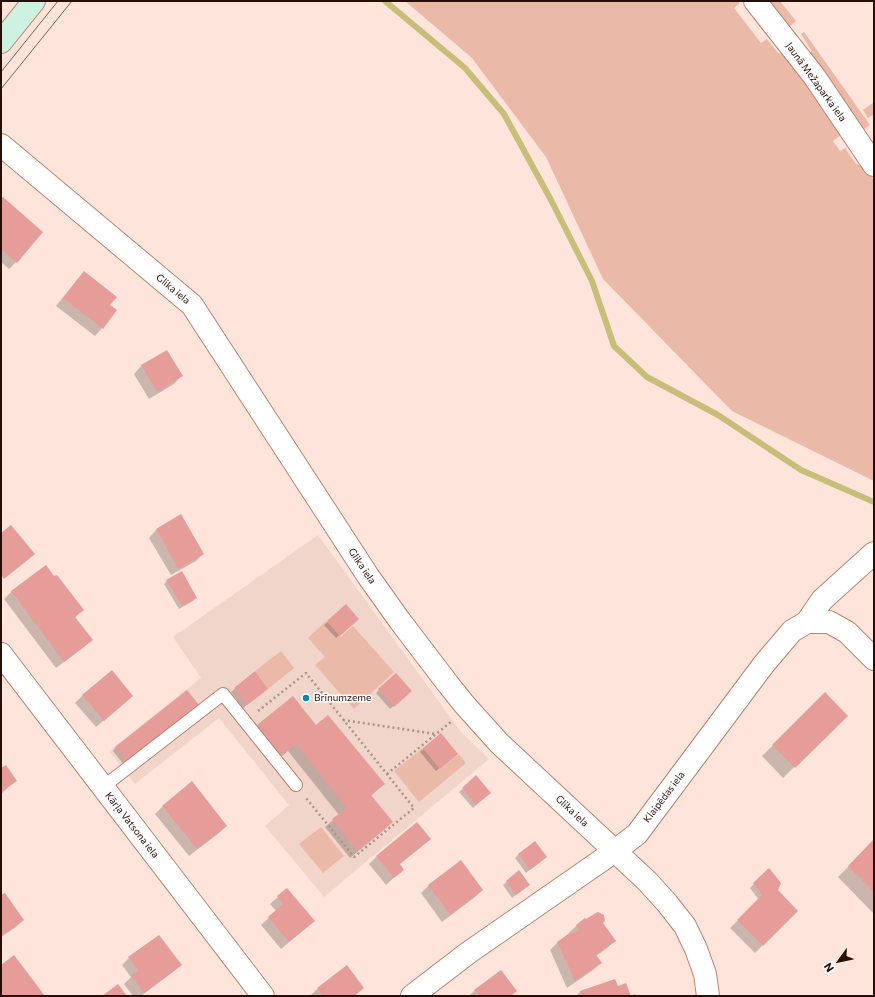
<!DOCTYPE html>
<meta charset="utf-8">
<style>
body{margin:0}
#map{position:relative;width:875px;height:997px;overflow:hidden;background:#fee4da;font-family:Commissioner,sans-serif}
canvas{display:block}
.frame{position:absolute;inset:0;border:2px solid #250f07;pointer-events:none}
.north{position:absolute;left:819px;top:941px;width:40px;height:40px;-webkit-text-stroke:3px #fff;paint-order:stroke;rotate:237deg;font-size:11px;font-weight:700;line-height:16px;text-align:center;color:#250f07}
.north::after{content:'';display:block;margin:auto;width:14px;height:18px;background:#250f07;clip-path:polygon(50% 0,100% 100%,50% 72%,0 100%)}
</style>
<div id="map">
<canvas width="875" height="997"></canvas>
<div class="frame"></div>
<div class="north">N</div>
</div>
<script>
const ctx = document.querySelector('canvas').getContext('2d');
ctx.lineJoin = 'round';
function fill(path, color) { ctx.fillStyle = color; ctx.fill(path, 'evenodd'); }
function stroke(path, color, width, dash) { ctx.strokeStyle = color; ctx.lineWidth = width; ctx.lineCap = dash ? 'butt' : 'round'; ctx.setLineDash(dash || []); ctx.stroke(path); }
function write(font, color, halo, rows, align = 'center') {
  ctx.font = font + ' Commissioner,sans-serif'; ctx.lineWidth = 3; ctx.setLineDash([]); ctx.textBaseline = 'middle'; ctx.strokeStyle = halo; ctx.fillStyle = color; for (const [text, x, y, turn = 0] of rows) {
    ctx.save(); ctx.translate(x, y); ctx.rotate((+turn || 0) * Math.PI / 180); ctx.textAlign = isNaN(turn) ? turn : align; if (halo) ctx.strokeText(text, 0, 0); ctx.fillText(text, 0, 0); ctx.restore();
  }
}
const built = new Path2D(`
 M318 535 461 732 489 759 324 897 265 826 289 805 219 718 135 784 109 751 201 678 173 637Z`);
const green = new Path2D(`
 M405 1H738L740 3 734 8 761 43 767 39 778 53 787 55 842 134 833 141 840 151 845 148 856 164 865 167 874 180V481L732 411 603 279 546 157 472 58Z
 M767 1H780L796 21 788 28Z
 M804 32 846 91 870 125 861 131 811 60V50L801 34Z
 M874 102V114L868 118 863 110Z
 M326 621 341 637 353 626 394 672 354 709 315 665 325 657 308 638Z
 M281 651 294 668 268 689 255 671Z
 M423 748 440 769 459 754 466 763 419 802 394 771Z
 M321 827 344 856 323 873 299 844Z`);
const shadow = new Path2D(`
 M1 200 16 262 9 269 1 262Z
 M84 273 109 305 116 311 102 328 95 336 56 306 77 280Z
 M166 351 181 376 174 384 149 399 134 374 141 366Z
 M181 516 203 554 196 561 171 575 149 538 156 530Z
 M45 566 82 610 75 618 91 640 84 647 56 668 4 599 11 592Z
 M167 581 196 597 193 601 179 609 164 584Z
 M346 606 357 619 336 638 324 625Z
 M255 673 264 692 243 708 231 692Z
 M379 690 407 694 390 709 376 693Z
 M825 694 846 716 783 778 762 756Z
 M83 695 132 696 96 727 75 703Z
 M293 698 315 726 383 784 371 796 392 822 385 829 350 858 325 827 339 815 288 751 274 762 250 733 257 726Z
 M195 710 124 765 113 751 116 747Z
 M441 734 454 757 436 771 420 752Z
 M1 769 15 781 1 794Z
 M476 777 486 796 473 808 459 792Z
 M163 806 226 826 219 833 189 856 155 814Z
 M417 824 399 864 403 869 386 885 369 864 376 857Z
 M874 841V914L838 877Z
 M519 854 546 857 526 873 515 858Z
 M461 862 482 890 475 897 442 922 421 893 428 886Z
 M768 869 776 890 797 911 755 953 730 928 759 900 750 888Z
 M519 872 525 888 512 898 503 885Z
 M287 889 306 928 281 949 261 925 276 911 270 904Z
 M1 897 23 920 16 927 1 937Z
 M602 923 614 941 607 948 596 956 600 963 593 970 567 988 550 950 557 943 570 934 569 933 577 925Z
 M129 958 181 965 173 972 141 996H133L124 984 131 977 122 965Z
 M347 967 363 988 355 996H310L317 989Z
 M614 980 617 987 630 996H576L580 992Z
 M475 990 511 996H469Z`);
const stream = new Path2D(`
 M385 1 465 68 504 114 551 200 592 281 614 346 647 377 718 415 801 470 874 502`);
const building = new Path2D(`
 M3 197 43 232 17 263 1 249V199Z
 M84 271 117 297 110 305 117 310 103 329 63 298Z
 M167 350 183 376 157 392 141 365Z
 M181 514 204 554 178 569 156 529Z
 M11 525 35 554 4 579 1 575V533Z
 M46 565 54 576 57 575 84 610 75 617 93 640 64 662 11 591Z
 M182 571 197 598 182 606 166 580Z
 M346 604 359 619 340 636 327 621Z
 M112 670 133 696 104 721 82 695Z
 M255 671 268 689 247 705 234 688Z
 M396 673 412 691 394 707 378 689Z
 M187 690 200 706 128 763 115 747Z
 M825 692 848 716 795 768 772 745Z
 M293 696 316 725 328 715 385 784 371 795 393 822 357 851 332 819 347 808 296 744 281 756 257 725Z
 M441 733 458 754 440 769 423 748Z
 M6 765 17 781 1 792V768Z
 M476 775 491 793 476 805 462 788Z
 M192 781 227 826 197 849 162 806Z
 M417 822 431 839 400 864 404 870 394 878 376 856Z
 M874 839V892L848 866Z
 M535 841 547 857 530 870 518 854Z
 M461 860 483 890 450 915 428 885Z
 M769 868 781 883 778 890 798 911 763 946 737 920 762 895 753 883Z
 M519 870 530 885 516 895 506 881Z
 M287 888 315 921 289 942 268 917 283 904 277 896Z
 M5 893 24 920 1 936V895Z
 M598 912 604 915 605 921 603 923 616 941 596 955 602 963 575 981 557 942 571 932 573 934 579 930 576 925 585 918 586 919 596 913Z
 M159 935 182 965 144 993 131 976 138 970 128 957Z
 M14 955 45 996H1V965Z
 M347 965 364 988 354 996H323L317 988Z
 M501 970 517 991 511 996H479L474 990Z
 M615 979 618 986 626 983 631 996 635 994 636 996H581L580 991Z
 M118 984 127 996H102Z`);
const path = new Path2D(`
 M258 711 306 673 414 808 354 857 306 798
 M343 720 436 734
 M387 774 452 721`);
const lane = new Path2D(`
 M103 787 223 694 296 785`);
const street = new Path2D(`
 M755 1 814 76 874 165
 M1 145 192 305 368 576 400 621 448 684 464 704 499 743 647 881 667 903 685 926 696 949 705 974 708 996
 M807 622H829L847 632 874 659
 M1 654 263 996
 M412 996 468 953 615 851 637 834 764 664 792 631 807 622 822 600 874 553`);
const secondary = new Path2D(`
 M1 42 34 1`);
const tram = new Path2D(`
 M1 72 58 1
 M1 89 72 1`);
const markers = [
 [306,698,4,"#018baa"]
];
const streetNames = [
 ["Jaunā Mežaparka iela",816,82,54],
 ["Glika iela",173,289,40],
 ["Glika iela",362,566,56],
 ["Klaipēdas iela",664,797,-53],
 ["Glika iela",572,811,43],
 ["Kārļa Vatsona iela",132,825,52]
];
const poiNames = [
 ["Brīnumzeme",314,698]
];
fill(built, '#f2d5ca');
fill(green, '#eab9a7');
fill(shadow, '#0003');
stroke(stream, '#c8be7a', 6);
fill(building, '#e69d9a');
stroke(lane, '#be836d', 14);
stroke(street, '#be836d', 24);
stroke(secondary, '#be836d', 24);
stroke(path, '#ab938a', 2.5, [2, 3]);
stroke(lane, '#fff', 12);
stroke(street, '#fff', 22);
stroke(secondary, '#cdf2e2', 22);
stroke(tram, '#7b635a', 1);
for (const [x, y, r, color] of markers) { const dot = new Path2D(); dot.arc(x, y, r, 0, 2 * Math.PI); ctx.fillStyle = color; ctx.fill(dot); stroke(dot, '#fff', 1.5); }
write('10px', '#250f07', '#fff', streetNames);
write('10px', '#250f07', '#fff', poiNames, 'left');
</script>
